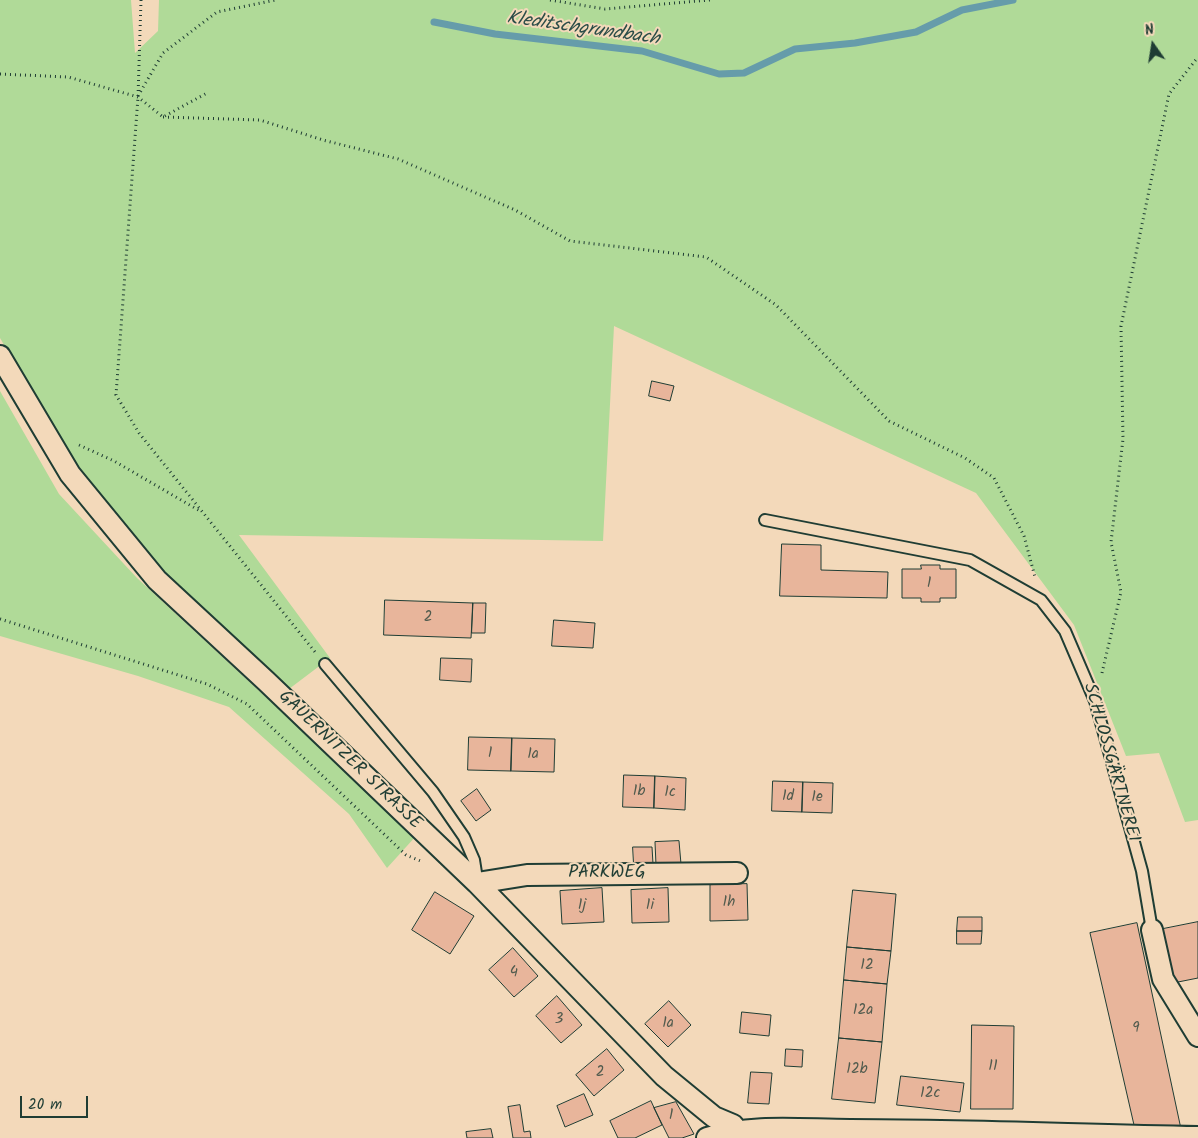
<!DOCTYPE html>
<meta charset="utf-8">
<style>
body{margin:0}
#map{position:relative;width:1198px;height:1138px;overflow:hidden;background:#f3d9ba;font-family:Kalam,sans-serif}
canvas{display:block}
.north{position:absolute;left:1128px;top:20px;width:50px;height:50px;-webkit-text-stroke:4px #f3d9ba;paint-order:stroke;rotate:347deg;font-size:14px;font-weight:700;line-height:20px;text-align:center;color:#1f3d34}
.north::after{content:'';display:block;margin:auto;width:18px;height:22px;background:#1f3d34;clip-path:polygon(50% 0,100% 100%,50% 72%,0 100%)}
.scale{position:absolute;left:20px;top:1096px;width:68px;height:22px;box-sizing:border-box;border:2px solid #1f3d34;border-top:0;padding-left:6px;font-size:15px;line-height:18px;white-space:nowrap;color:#1f3d34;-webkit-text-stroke:4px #f3d9ba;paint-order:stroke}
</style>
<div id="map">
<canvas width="1198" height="1138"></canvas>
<div class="north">N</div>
<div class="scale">20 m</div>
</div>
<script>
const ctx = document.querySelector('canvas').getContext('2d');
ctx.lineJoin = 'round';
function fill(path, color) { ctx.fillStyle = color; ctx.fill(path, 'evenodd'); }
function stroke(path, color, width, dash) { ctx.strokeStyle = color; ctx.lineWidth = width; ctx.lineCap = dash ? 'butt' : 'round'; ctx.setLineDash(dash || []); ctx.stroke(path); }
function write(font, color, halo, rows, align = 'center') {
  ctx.font = font + ' Kalam,sans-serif'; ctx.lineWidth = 4; ctx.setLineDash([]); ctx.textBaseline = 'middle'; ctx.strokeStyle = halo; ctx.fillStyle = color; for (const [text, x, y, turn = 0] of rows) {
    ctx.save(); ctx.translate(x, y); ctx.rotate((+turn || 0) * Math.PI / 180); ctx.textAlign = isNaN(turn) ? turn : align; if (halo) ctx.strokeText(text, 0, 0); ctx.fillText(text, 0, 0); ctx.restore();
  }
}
const green = new Path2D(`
 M0 0H131L135 53 158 31 159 0H1198V820L1185 822 1159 753 1126 756 1074 625 976 493 614 326 603 541 239 535 330 658 289 689 161 568 71 460 0 338Z
 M0 391 59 494 137 578 416 836 387 868 349 814 229 707 138 676 0 636Z`);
const stream = new Path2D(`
 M434 22 495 34 642 51 719 74 744 73 795 49 855 43 916 32 962 10 1013 0`);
const building = new Path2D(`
 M652 381 674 386 670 401 649 396Z
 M782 544 821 545V570L888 572 887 598 780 596Z
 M921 565H940V569H956V598H940V602H921V598H902V569H921Z
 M385 600 473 603 471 638 384 635Z
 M473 603H486L485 633H472Z
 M554 620 595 623 593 648 552 646Z
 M441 658 472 659 471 682 440 680Z
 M469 737 512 738 511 771 468 770Z
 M512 738 555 739 554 772 511 771Z
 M624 775 655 776 654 808 623 807Z
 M655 776 686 778 685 810 654 808Z
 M773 781 803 782 802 812 772 811Z
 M803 782 833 783 832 813 802 812Z
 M477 789 491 810 476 821 461 801Z
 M679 841 681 864 656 865 655 842Z
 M633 847H652L653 864 634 865Z
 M747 884 748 920 710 921V885Z
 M602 888 604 922 562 924 560 891Z
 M668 888 669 922 632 923 631 890Z
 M853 890 896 894 891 951 847 947Z
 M435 892 474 916 450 954 412 930Z
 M958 917H982V931H957Z
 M1198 922V978L1173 983 1163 929Z
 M1137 923 1181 1129 1134 1125 1090 933Z
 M957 931H982L981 944H957Z
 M847 947 891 951 887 984 844 980Z
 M513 948 538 976 514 997 489 970Z
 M844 980 887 984 882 1042 839 1038Z
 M557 996 582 1025 561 1043 536 1016Z
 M669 1001 691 1025 668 1047 645 1024Z
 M742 1012 771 1015 769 1036 740 1033Z
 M972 1025 1014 1026 1013 1109H971Z
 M839 1038 882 1042 875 1103 832 1099Z
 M607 1049 624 1070 594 1096 576 1075Z
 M786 1049 803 1050 802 1067 785 1066Z
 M751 1072 772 1073 769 1104 748 1103Z
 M901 1076 964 1083 960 1112 897 1105Z
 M584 1094 593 1115 565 1127 557 1106Z
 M651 1101 662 1125 635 1138H618L610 1121Z
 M676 1102 694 1134 682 1138H669L654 1108Z
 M520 1105 524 1132 530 1131 531 1138H513L508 1107Z
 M491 1129 493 1138H467L466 1132Z`);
const path = new Path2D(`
 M141 0 138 97 116 395 139 433 315 652
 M550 0 605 9 710 0
 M0 74 68 77 138 97 163 117 207 93
 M138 96 163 53 217 12 276 0
 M163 117 260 120 323 140 398 159 515 210 570 241 706 257 776 305 889 421 965 458 994 478 1024 536 1035 577
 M79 445 114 461 200 511
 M0 619 207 684 247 704 406 855 423 862
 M1102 673 1121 592 1111 542 1123 439 1121 326 1169 94 1198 57`);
const lane = new Path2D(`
 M765 520 970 560 1041 600 1065 631 1095 701 1142 871 1152 930
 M325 664 433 792 464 837 474 860 477 879`);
const street = new Path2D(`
 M0 356 70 474 157 580 266 681 477 883 664 1076 714 1117 733 1125 737 1131
 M477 883 527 875 737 873
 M1152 930 1163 979 1198 1036
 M707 1138C752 1124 803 1130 850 1130 966 1130 1082 1135 1198 1137`);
const numberNames = [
 ["1",929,584],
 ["2",428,618],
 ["1",490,754],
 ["1a",533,755],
 ["1b",639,792],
 ["1c",670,793],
 ["1d",788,797],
 ["1e",817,798],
 ["1h",729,903],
 ["1j",582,906],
 ["1i",650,906],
 ["12",867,966],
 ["4",514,973],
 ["12a",863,1011],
 ["3",559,1020],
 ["1a",668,1024],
 ["9",1136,1029],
 ["11",993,1067],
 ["12b",857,1070],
 ["2",600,1073],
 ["12c",930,1094],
 ["1",671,1116]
];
const streetNames = [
 ["GAUERNITZER STRASSE",349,761,44],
 ["SCHLOSSGÄRTNEREI",1110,763,74],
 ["PARKWEG",607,874]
];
const waterNames = [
 ["Kleditschgrundbach",583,30,8]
];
fill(green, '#b0da98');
stroke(stream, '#669caa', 7);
fill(building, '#e8b59b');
stroke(building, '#1f3d34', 1);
stroke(lane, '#1f3d34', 14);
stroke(street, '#1f3d34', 24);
stroke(path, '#1f3d34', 3, [1, 4]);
stroke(lane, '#f3d9ba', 10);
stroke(street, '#f3d9ba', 20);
write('15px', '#515b4e', null, numberNames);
write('18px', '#1f3d34', '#f3d9ba', streetNames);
write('italic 19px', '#2b4d48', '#f3d9ba', waterNames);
</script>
